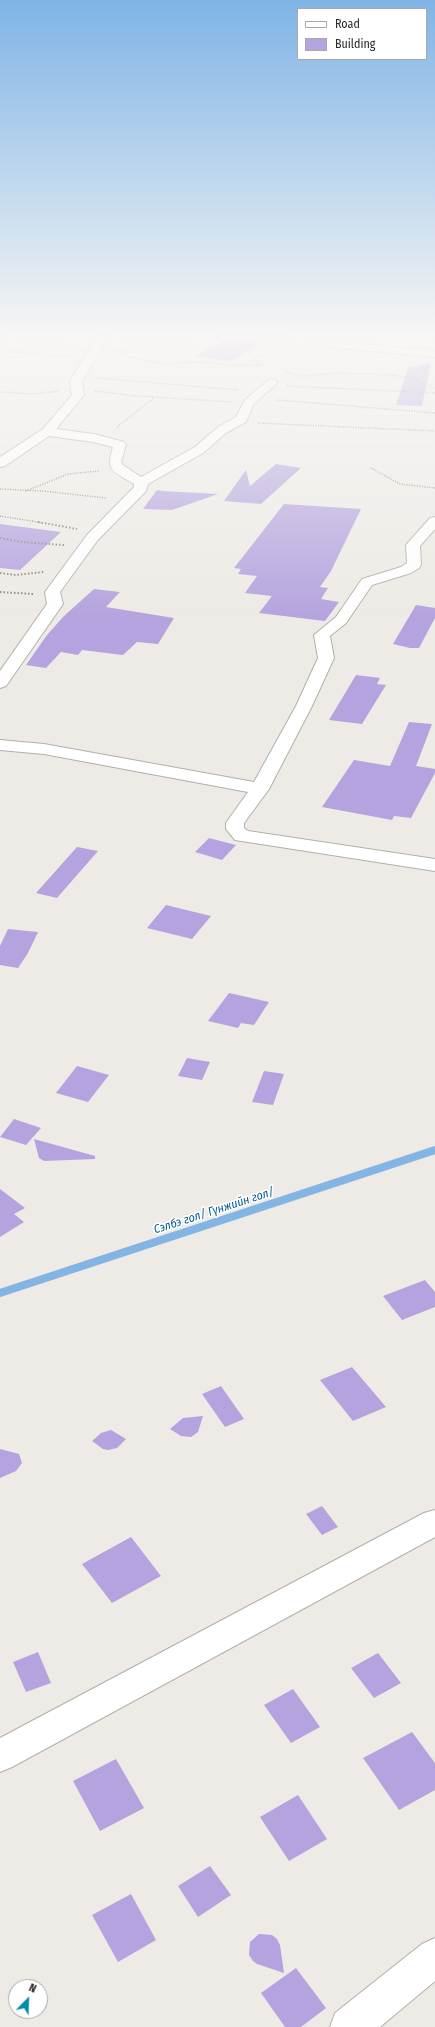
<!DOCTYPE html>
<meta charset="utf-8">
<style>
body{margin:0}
#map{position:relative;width:435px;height:2027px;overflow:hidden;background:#eeebe6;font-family:"Fira Sans Condensed",sans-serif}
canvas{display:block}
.legend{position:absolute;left:297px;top:8px;width:130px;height:52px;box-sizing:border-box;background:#fff;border:1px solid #aaa9a9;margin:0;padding:5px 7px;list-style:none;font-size:12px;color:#2b2928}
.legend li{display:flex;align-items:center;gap:8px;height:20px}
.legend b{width:20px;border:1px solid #aaa9a9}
.north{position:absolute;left:8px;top:1979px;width:40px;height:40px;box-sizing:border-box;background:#fff;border:1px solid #aaa9a9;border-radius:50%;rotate:23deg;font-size:11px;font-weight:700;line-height:16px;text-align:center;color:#2b2928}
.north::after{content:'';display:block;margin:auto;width:14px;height:18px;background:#028baa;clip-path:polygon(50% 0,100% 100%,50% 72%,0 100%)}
</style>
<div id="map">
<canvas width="435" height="2027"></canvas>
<ul class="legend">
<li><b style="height:5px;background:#fff"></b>Road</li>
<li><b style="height:11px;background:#b4a3de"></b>Building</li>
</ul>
<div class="north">N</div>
</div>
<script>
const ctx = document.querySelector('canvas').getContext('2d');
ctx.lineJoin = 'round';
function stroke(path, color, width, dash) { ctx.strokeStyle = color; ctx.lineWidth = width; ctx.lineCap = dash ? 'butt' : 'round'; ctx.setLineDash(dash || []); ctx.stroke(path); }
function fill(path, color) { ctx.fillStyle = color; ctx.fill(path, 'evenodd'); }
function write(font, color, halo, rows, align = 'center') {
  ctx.font = font + ' "Fira Sans Condensed",sans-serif'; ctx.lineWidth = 3; ctx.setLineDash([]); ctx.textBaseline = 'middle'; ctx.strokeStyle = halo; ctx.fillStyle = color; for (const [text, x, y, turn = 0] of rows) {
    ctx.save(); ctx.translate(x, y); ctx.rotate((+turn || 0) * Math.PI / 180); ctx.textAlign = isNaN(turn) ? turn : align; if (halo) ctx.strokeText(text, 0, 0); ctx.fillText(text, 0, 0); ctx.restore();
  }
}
const stream = new Path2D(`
 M0 1293 435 1150`);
const building = new Path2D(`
 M226 339 261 342 231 361 195 356Z
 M431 362 422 406 396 405 409 366 416 367Z
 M276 464 301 468 261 504 224 501 246 470 250 486Z
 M157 490 163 491 218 494 172 510 143 509Z
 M284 504 361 509 331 571 320 587 328 588 321 599 339 602 325 621 259 613 272 596 245 593 257 576 238 574 241 569 234 568Z
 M0 524 61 532 20 570 0 568Z
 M94 589 120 592 106 607 174 618 158 644 137 642 123 655 82 650 78 655 61 652 46 668 26 665 47 635 64 616Z
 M416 605 435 608V618L419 648H410L393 644Z
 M356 675 380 678 377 684 386 685 362 724 329 720Z
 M409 722 432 724 416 766 435 769V773L411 818 394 816 392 820 322 807 354 760 390 766Z
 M209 838 236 845 222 860 195 852Z
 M77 847 98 851 57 898 36 893Z
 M166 905 182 909 211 916 192 939 147 928Z
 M8 929 38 932 28 953 18 968 0 965V946Z
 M229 993 269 1002 254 1025 241 1023 238 1028 208 1021Z
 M187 1058 210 1062 202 1080 178 1076Z
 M77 1066 109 1075 88 1102 56 1093Z
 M264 1071 284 1074 273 1105 252 1102Z
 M14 1119 41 1128 26 1145 0 1137Z
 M34 1139 95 1156V1159L44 1161 39 1158Z
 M0 1189 25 1208 14 1214 24 1222 0 1237Z
 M425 1280 435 1292V1307L402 1320 383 1296Z
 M352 1367 386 1407 353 1421 320 1380Z
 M221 1386 244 1419 225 1427 202 1394Z
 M203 1416 198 1432 191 1437 181 1436 170 1429 183 1418Z
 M111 1430 126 1439 117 1448 108 1450 103 1449 92 1441 101 1433Z
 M0 1449 19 1454 22 1463 16 1471 0 1478Z
 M322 1506 338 1527 322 1535 306 1514Z
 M131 1537 161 1576 112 1603 82 1564Z
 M38 1652 51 1683 26 1692 13 1662Z
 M378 1653 401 1683 374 1698 351 1668Z
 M293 1689 320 1727 291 1743 264 1705Z
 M412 1732 435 1763V1790L399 1810 363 1758Z
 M116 1759 144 1808 100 1831 73 1781Z
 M298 1795 327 1839 289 1861 260 1817Z
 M210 1866 231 1895 198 1917 178 1886Z
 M131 1894 156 1940 118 1962 92 1915Z
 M259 1934 272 1935 277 1939 280 1945 284 1973 257 1964 253 1961 249 1955 250 1942Z
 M296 1968 326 2008 301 2027H285L261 1993Z`);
const pathFar1 = new Path2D(`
 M181 334 173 341 200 347H214
 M120 336 142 339H174
 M19 340 77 346
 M114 349 134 358 165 364 199 362 229 365H261
 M8 352 71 356
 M263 354 256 357 255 360 266 368
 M285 372 303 376 340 373 392 375 411 378 435 388
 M97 378 238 390
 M411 378 413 374 427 369
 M287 386 435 393
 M95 391 136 396 231 402
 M3 392 32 394 60 391
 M277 400 435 413
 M258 423 435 431
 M117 427 154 398
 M371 468 400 484 435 488
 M0 489 43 491 106 498
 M26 491 68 474 99 471
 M0 516 44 523`);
const path = new Path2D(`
 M38 522 77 529
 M0 538 21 542 64 545
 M0 573 16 575 44 572
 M0 592 33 594`);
const minor = new Path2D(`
 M0 334H11L0 342Z
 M99 334H110L82 381 84 395 56 429 94 434 124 442 126 445 121 462 123 465 141 477 195 447 218 427 236 417 245 400 268 380 272 379 278 382 253 405 246 422 226 433 203 453 148 484 146 491 97 541 60 592 63 604 6 686 0 688V671L47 604 45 592 87 535 134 487V484C114 471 105 473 113 447L93 442 49 436 5 466 0 467V457L43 429 72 395 70 381Z
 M218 334H262L435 351V357L223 337Z
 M435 517V529L420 546 421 565 419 568 411 573 372 585 346 623 330 636 334 658 312 706 269 789 244 823V828L248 831 435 859V871L235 840 226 829V823L248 792 44 754 0 750V740L44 744 254 782 296 706 318 658 314 635 336 617 362 579 401 567 407 563 406 545 430 518Z
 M435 1510V1537L12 1767 0 1772V1738L424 1513Z
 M435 1938V1981L380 2027H330L335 2013 422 1944Z`);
const waterNames = [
 ["Сэлбэ гол/ Гүнжийн гол/",214,1211,-18]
];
stroke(stream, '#82b5e3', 8);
fill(building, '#b4a3de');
stroke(minor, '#b3afab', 2);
stroke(pathFar1, '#888683', 1.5, [1, 1.5]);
stroke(path, '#888683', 2, [1.5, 2]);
fill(minor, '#fff');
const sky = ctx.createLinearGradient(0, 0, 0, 618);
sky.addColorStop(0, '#7fb4e6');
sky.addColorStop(0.54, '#f7f6f4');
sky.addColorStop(1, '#f7f6f400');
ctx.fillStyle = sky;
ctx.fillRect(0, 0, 435, 618);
write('italic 12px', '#035a92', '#fff', waterNames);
</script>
